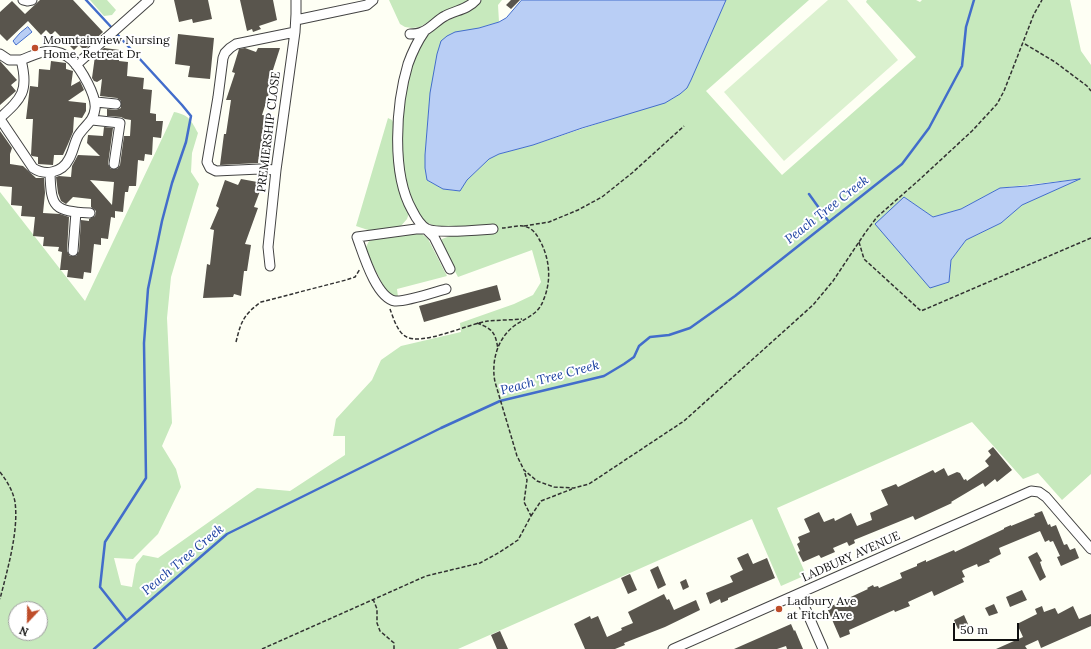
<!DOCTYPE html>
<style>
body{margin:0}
#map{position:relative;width:1091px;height:649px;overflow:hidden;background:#fefff4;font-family:Lora,serif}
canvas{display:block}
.north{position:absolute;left:8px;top:601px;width:40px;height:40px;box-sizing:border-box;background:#fff;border:1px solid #9f9f9f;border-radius:50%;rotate:202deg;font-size:11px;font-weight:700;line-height:16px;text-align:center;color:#101010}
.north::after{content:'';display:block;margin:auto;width:14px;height:18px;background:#be4d2a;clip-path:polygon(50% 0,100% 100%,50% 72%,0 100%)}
.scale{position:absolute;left:953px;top:623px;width:66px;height:18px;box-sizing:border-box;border:2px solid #101010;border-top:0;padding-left:5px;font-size:12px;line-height:14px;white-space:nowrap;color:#101010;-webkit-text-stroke:3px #fff;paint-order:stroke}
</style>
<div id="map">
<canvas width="1091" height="649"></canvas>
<div class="north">N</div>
<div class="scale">50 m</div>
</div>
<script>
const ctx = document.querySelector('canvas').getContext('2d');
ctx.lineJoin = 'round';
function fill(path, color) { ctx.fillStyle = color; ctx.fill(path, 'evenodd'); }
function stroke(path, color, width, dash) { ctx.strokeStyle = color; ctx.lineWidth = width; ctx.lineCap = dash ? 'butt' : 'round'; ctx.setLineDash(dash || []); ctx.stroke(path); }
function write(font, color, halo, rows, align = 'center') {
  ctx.font = font + ' Lora,serif'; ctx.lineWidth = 4; ctx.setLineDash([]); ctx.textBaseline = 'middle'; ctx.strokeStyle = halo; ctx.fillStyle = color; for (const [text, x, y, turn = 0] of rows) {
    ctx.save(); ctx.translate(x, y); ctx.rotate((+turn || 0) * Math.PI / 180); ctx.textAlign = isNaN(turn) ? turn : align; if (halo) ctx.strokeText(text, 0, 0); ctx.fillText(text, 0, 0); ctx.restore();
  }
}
const green = new Path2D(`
 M90 0H107L116 10 112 15 104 16Z
 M389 0H468L458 7 444 12 420 27 412 28 405 27 400 24Z
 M481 0H502L498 5 499 22 479 28 430 93 425 155V168L427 180 443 189 459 191 467 180 489 159 499 154 533 145 672 99C681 94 686 89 691 80L726 0H809L706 91 782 175 916 57 866 2 867 0H916L920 2 922 0H1070L1081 51 1091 65V474L1062 500 1038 473 1023 479 972 422 777 508 806 575 781 586 752 519 458 649H0V192L85 301 168 126 174 112C189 115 191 120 198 133L192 153 191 172 199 184 171 277 167 318 172 423 162 446 176 469 181 487 158 534 133 559 114 558 121 585 132 587 136 564 143 555 158 558 257 488 290 491 345 455V436H333L336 419 372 380 381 360 401 346 461 332 460 323 514 304 533 295 541 282 532 250 458 277 441 244 442 239 450 236 446 228C435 226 424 224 417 214 408 200 402 171 401 155 400 148 401 140 402 133 403 106 407 62 424 39 440 17 464 19 481 0ZM1078 179 1022 205 1001 223 966 240 951 260 949 282 904 197 933 217 961 209 1000 188ZM16 609H40V633H16Z
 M388 118 392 120 395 126 404 203 409 213 407 219 400 227 371 231 356 226Z
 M414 233 422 234 428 239 447 276 397 289 398 297 392 295 386 291 367 253 366 247 369 241 377 238Z`);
const pitch = new Path2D(`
 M828 0H847L898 60 784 161 724 92Z`);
const water = new Path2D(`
 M522 0H726L691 80 687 88 680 94 665 103 582 128 533 145 499 154 489 159 467 180 460 191 443 189 427 180 425 168V155L430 93 437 54 441 41 447 36 455 32 479 28 499 22 506 18Z
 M28 27 32 32 16 45 13 41 20 33Z
 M1080 179 1022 205 1001 223 966 240 951 260 949 282 930 288 875 224 904 197 933 217 961 209 1000 188 1027 186Z`);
const stream = new Path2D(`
 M86 0 113 29
 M116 33 182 105 191 116 186 142 172 183 162 221 148 289 144 343 146 478 105 542 100 587 126 620
 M809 194 829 222
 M94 649 227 534 441 428 500 401 604 376 624 364 634 357 639 346 650 337 669 335 690 328 735 296 902 164 929 128 962 66 966 27 974 0`);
const building = new Path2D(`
 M40 0H73L103 32 84 50 79 45 74 50 55 31 51 35 46 30 41 35 28 21 7 41 0 34V12L12 1 25 14Z
 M174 0H208L212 19 193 23 192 19 179 22Z
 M240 0H273L277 20 259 26 261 29 253 32 252 29 247 31Z
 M511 0H520L511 9 506 5Z
 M178 34 214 38 210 79 188 77 190 66 175 64Z
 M104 48 120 50 119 61 128 62 127 76 144 78 143 89 152 90 150 113 156 114V121H163L161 138 153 137 152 155 145 154 144 161 138 160 136 186H129L128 192H125L123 212 115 211V218L111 217 108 239 101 238V245L94 244 91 273 84 272 83 279 67 277 68 270H60L62 252 58 251 59 247 43 246 44 237 33 236 35 217 21 216 22 206 11 205 12 187 0 186V131L12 148 10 154V164L23 166 36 178H44L45 193 43 213 60 214 69 217 67 251 70 256H76L79 251 81 220 89 221V219L95 216 96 211 91 207V199L73 197 66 204 61 201 58 193 56 177 59 176 71 177 72 166 78 155 100 156 87 143 88 135 103 136 104 127 113 128 108 164 111 169H117L120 165 124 136H130L131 120 125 119 121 117 107 116V109L116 110 121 108V101L117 98 100 96 102 79 97 82 94 81 92 78 95 56ZM90 180 114 182 112 205Z
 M245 48 256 52 258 48H280L271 76 274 78 262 115 268 116 264 141H261L258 163 220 165 224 134H226L231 100H226L235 73 232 72 239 49Z
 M0 61 17 80 11 85 16 91 0 105Z
 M51 61 66 63V69L73 71 71 86 80 81 84 90 68 101 86 103V111L82 118 74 117 73 132 68 144 63 155H54L53 165 38 164V157L32 156 31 155 33 119H26L30 86 38 87 39 69 50 70Z
 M241 179 263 183 254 207 258 208 245 244 251 245 247 271H244L241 296 234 294 233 297 203 298 207 264 210 265 214 230 210 229 219 208 216 206 225 180 238 185Z
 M497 285 501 300 424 322 419 306Z
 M993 447 1012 470 997 482 995 479 985 487 983 483 951 502 952 503 915 520 913 516 854 540 855 543 849 546 847 542 833 548 835 552 821 558 819 555 803 562 798 552 800 551 797 544 800 542 798 537 810 532 804 519 819 512 824 522 834 518 835 521 851 513 857 526 872 520 870 513 888 505 881 490 896 484 898 487 933 470 935 473 944 468 948 476 957 472 960 473 964 480 966 479 967 481 989 466 985 461 991 455 988 451Z
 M1042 511 1048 525 1050 524 1051 527 1056 525 1064 545 1067 544 1070 550 1075 548 1079 558 1061 566 1057 557 1060 556 1053 541 1050 542 1049 540 1045 542 1040 531 999 548 1001 554 989 560 990 562 978 567 977 564 963 570 962 571 965 577 962 578 964 582 934 596 932 591 908 602 910 606 895 612 894 610 849 630 850 634 840 638 827 608 868 589 867 588 873 585 874 587 878 586 879 588 902 578 900 573 917 566V564L926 560V562L954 550 955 552 1004 529V528L1011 525V526L1035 516 1034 514Z
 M1037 552 1042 561 1040 562 1042 568 1046 577 1040 581 1028 557Z
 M748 553 753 564 767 558 775 578 728 598V600L721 603 720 599 710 604 706 593 733 582 730 576 743 570 737 558Z
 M658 566 666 585 658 589 650 570Z
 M630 574 637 590 628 594 621 578Z
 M686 579 689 587 683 590 680 582Z
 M1022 590 1027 600 1010 607 1006 597Z
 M664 594 667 600 669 599 674 610 696 600 700 610 665 627 624 643 625 645 615 649H585L574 624 590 616 591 619 598 616 607 637 622 630 621 628 633 623 628 612Z
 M994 604 998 613 989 616 985 608Z
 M1042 606 1044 612 1055 608 1058 614 1073 606 1079 619 1091 614V626L1041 648 1038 640 1025 646 1027 649H996L1023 637 1017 624 1037 614 1035 609Z
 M964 615 968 624 958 629 954 620Z
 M791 624 794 631 795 630 803 649H787L786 646 777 649H734Z
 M500 631 508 649H497L491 635Z`);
const path = new Path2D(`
 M1025 44 1055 62 1087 86 1091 91
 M524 226 549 222 578 210 602 197 632 173 684 126
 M502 228C508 228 517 225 523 226 531 227 536 233 539 239 550 258 552 281 543 301 538 315 525 318 514 326 497 339 491 362 495 382L517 456 524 470 537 481 554 487 574 488 589 484 684 421 813 305 833 281 865 233 877 217 919 180 972 131 997 104 1004 91 1034 14 1042 0
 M859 242 864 259 921 311 1091 238
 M390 309C393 317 397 331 405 336 421 347 467 324 488 321 499 320 511 320 522 319
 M477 323C493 329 495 332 498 349
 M236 342C241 322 243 315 261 302L346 280 355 277 360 269
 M0 472C7 481 13 491 15 502 19 531 7 571 0 599
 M531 516 541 501 572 489
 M373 599 377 609V623L380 631 394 643V649
 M262 649 426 576 480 563 500 552 518 540 531 516 524 502 527 480 524 470`);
const minor = new Path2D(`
 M23 0 27 1 32 0
 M296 20 367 5 373 0
 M424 32C417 42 412 53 408 64 396 104 391 173 412 210 415 216 421 226 427 229 439 234 479 230 493 229
 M410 34C414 34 418 34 422 32 430 29 437 20 445 16 456 10 467 10 476 0
 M0 54 9 60H21
 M76 65 149 0
 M96 102 116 104
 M0 118C22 98 29 91 21 60 30 57 40 51 50 51 58 51 66 55 72 60 81 69 97 96 95 109 94 121 84 126 78 136 74 144 73 152 69 159 62 173 45 176 33 168L0 119
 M92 120 120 123 114 164
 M276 170 260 169 216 171 210 168 207 162 218 97 223 58 225 53 230 48 236 44 295 32
 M50 173C51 208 54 211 90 213
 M73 251 76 212
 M270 266 268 247 276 170 295 32 296 14V0
 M446 289C435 292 406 302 395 301 376 298 363 253 357 237L416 229H426L434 237 450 269
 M799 594 823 649
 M673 649 1031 491 1039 492 1046 497 1091 549`);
const markers = [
 [35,48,4,"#be4d2a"],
 [779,609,4,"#be4d2a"]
];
const poiNames = [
 ["Mountainview Nursing",43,41],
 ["Home, Retreat Dr",43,55],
 ["Ladbury Ave",787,602],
 ["at Fitch Ave",787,616]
];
const streetNames = [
 ["PREMIERSHIP CLOSE",269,132,-83],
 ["LADBURY AVENUE",851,557,-24]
];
const waterNames = [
 ["Peach Tree Creek",827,210,-38],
 ["Peach Tree Creek",550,378,-15],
 ["Peach Tree Creek",183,560,-40]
];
fill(green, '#c7e9bd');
fill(pitch, '#dbf1cf');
fill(water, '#b9cef5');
stroke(water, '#426dcb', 1);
stroke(stream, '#426dcb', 2.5);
fill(building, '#59554d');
stroke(minor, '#434343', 11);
stroke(path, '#323232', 1.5, [4, 2]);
stroke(minor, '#fff', 9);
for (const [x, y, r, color] of markers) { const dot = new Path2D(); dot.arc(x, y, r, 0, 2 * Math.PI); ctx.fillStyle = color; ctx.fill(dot); stroke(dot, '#fff', 1.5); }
write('12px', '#101010', '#fff', poiNames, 'left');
write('12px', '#101010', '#fff', streetNames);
write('italic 13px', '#1b40a1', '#fff', waterNames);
</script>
